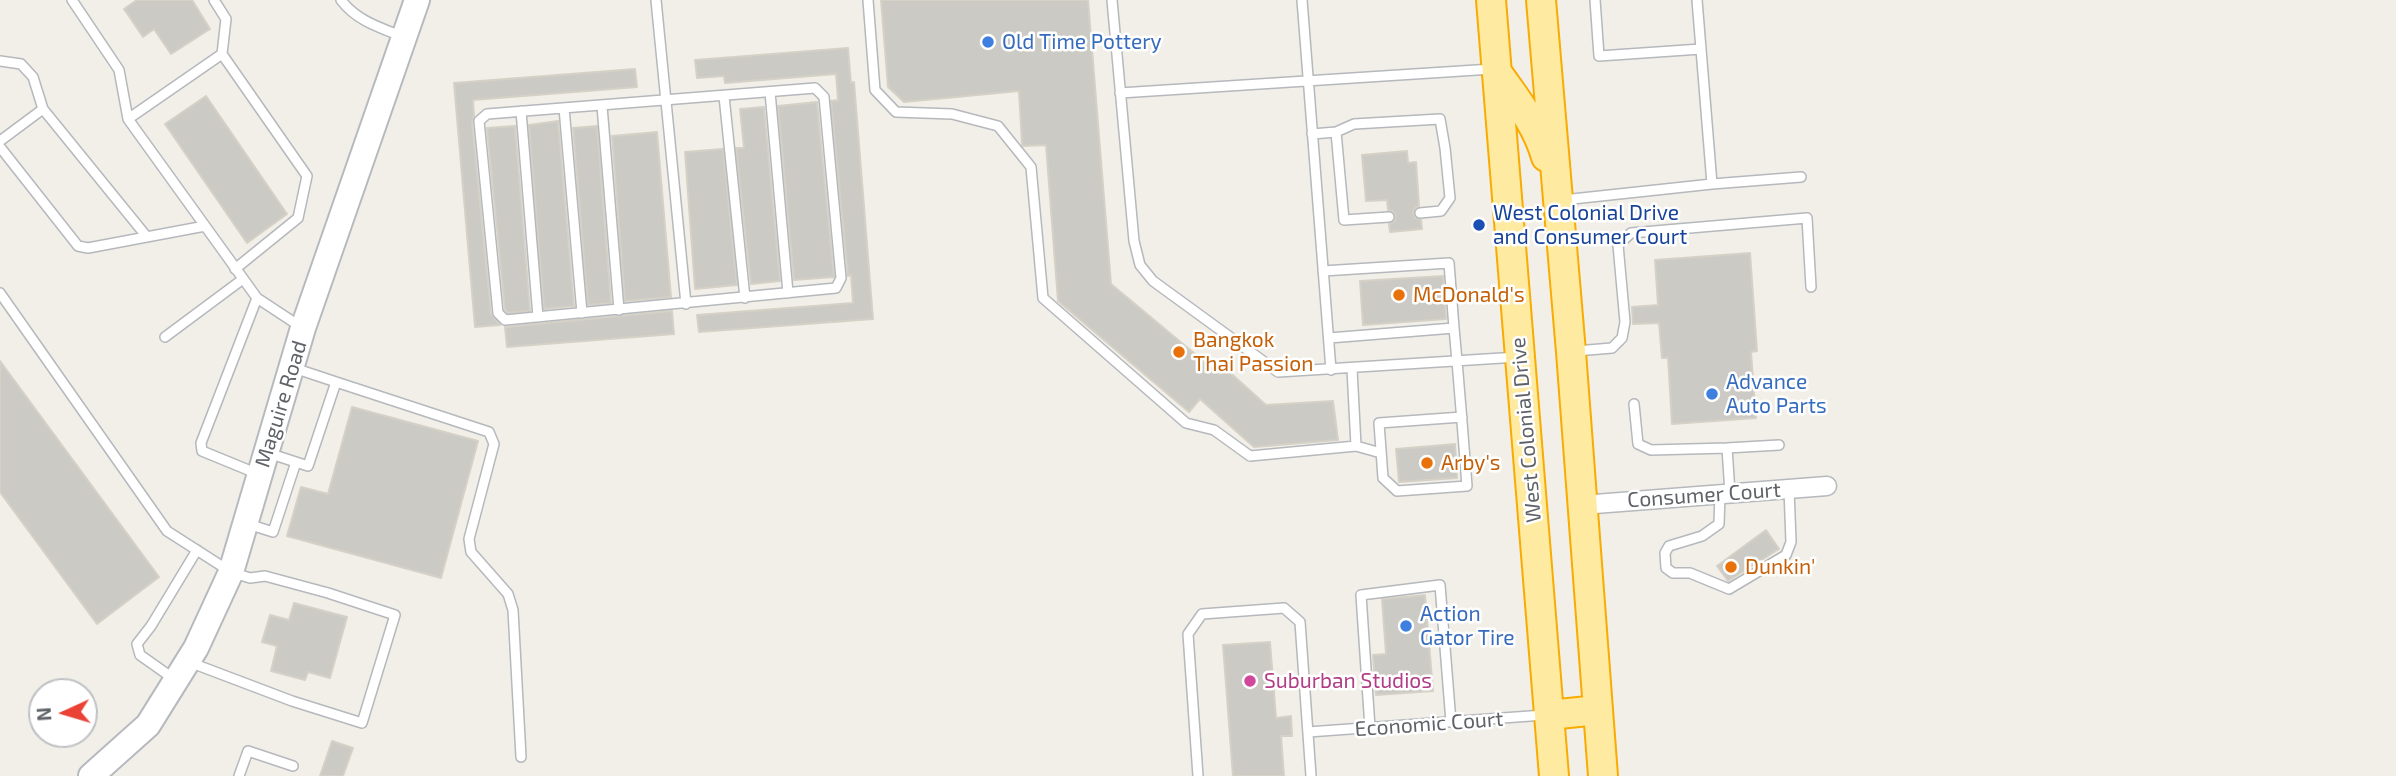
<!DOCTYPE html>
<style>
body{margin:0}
#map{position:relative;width:2396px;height:776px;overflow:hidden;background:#f1efe8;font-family:"Exo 2",sans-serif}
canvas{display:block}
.north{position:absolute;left:28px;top:678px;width:70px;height:70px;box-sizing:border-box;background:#fff;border:2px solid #bfc1c3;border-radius:50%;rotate:266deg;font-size:19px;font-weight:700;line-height:28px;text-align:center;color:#5f6368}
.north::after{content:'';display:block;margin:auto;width:24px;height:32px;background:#ea4335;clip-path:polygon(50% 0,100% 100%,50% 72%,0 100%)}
</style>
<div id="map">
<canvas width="2396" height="776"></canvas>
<div class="north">N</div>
</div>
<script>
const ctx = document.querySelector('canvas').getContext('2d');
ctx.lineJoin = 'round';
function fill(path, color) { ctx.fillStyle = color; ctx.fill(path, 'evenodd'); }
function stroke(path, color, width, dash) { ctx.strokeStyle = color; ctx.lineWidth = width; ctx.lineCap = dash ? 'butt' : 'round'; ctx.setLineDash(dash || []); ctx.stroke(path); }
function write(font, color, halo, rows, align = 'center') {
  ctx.font = font + ' "Exo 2",sans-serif'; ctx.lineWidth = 5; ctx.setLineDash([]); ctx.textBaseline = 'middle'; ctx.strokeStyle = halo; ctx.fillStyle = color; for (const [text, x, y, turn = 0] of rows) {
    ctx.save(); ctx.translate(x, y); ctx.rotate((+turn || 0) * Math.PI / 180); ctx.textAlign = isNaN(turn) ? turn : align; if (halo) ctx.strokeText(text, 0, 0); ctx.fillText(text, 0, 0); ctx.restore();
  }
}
const building = new Path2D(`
 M137 0H192L210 29 171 54 154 29 143 37 124 9Z
 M881 0H1088L1111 284 1219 374 1225 368 1266 405 1333 401 1338 440 1254 447 1200 399 1189 412 1058 301 1046 145 1023 146 1022 144 1019 91 904 102 888 87Z
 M848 48 851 83 854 82 873 319 699 332 697 315 853 303 851 275 848 276 831 101 838 100 836 74 725 83 724 76 697 78 695 60Z
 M635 69 637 87 473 100 474 116 472 122 491 314 500 325 475 327 454 83Z
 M206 96 287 214 247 243 165 124Z
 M817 102 834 277 794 280 778 106Z
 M764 107 780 281 751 284 736 148H744L740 109Z
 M558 121 574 306 544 309 529 125Z
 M515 126 530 311 508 313 505 310 487 128Z
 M597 126 611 303 588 305 573 128Z
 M657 132 671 297 625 301 612 136Z
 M723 149 737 285 695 289 685 152Z
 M1407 151 1408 163 1416 162 1419 206 1415 208 1413 213 1415 218 1421 220 1422 229 1390 232 1389 224 1395 221 1396 216 1393 211 1388 210 1387 200 1366 201 1362 155Z
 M1750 253 1757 351 1751 352 1756 418 1672 424 1668 358H1662L1659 323 1633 324 1632 307 1658 305 1655 260Z
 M1443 276 1446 319 1363 325 1360 281Z
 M672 311 674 334 507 347 505 327Z
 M0 361 159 577 97 624 0 492Z
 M352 407 478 441 441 578 287 536 301 487 328 494Z
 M1455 444 1457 478 1399 482 1396 449Z
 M1766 530 1779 549 1728 581 1717 566Z
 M1425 595 1433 691 1376 695 1373 655 1386 654 1382 599Z
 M294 603 347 617 330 678 308 672 305 680 271 671 277 646 262 642 270 615 289 620Z
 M1270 642 1276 718 1291 716 1292 736H1281L1284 776H1233L1223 645Z
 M332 741 353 748 343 776H320Z`);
const service = new Path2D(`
 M72 0 119 70 128 119 257 298 301 327
 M341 0C356 20 378 27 401 36
 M656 0 686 304
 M868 0 875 90 896 112 952 114 998 126 1031 167 1043 298 1186 423 1214 430 1250 456 1356 446 1352 369
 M1112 0 1134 241 1140 265 1153 281 1278 372 1518 357
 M1302 0 1331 370
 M1595 0 1599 56 1701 49
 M1697 0 1712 184 1801 177
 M222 54 307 176 298 218 235 269
 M0 61 21 64 33 77 43 109 147 237
 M815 88 824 97 841 278 836 288 505 320 498 313 479 121 487 114Z
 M770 92 788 293
 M1120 93 1492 69
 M724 96 745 298
 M602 106 619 310
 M564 108 582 313
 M521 111 538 317
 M128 119 222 54 226 19 214 0
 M1312 134 1336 132
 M0 141 43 109
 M0 147 78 246 88 248 205 226
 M1563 200 1712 184
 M1389 217 1344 220 1336 132 1354 124 1440 119 1445 148 1450 198 1441 211 1420 213
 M1323 271 1449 263 1454 328
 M0 293 167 531 231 572 250 578 265 576 328 593 395 615 362 723 292 701 189 662
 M257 298 201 443 202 451 258 474
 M165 337 243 279
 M1329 338 1454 328C1459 381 1463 434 1467 486L1397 491 1383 478 1379 423 1462 417
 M1576 351 1612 348 1622 338 1625 322 1618 245 1631 233 1807 218 1811 287
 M336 382 489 432 494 444 469 539 471 552 508 594 513 610 521 757
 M1634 404 1638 444 1651 450 1727 448 1730 493
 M1356 446 1381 453
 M1727 448 1779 445
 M268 453 308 466 336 382 294 368
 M1720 494 1719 524 1702 536 1669 546 1665 553 1666 568 1673 573H1690L1729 589 1786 555 1791 542 1789 489
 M248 524 273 532 296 462
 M174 679 140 655 137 644 151 626 197 550
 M1370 728 1361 595 1440 585 1451 722
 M1308 732 1544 715
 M239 776 248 751 293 766
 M1198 776 1188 634 1202 614 1284 608 1300 622 1311 776`);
const minor = new Path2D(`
 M1582 505 1827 486`);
const secondary = new Path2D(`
 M91 776 148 725 196 648 231 572 303 328 417 0`);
const trunk = new Path2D(`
 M1491 0 1554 776
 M1541 0 1571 352 1603 776
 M1497 72C1516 99 1537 125 1546 157
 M1549 715 1598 710`);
const markers = [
 [988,42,7,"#3f7fe0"],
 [1479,225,7,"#1a4fb4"],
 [1399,295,7,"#e8710a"],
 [1179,352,7,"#e8710a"],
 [1712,394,7,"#3f7fe0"],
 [1427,463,7,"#e8710a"],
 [1731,567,7,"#e8710a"],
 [1406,626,7,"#3f7fe0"],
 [1250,681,7,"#d1479c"]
];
const shopNames = [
 ["Old Time Pottery",1002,42],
 ["Advance",1726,382],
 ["Auto Parts",1726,406],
 ["Action",1420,614],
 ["Gator Tire",1420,638]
];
const transitNames = [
 ["West Colonial Drive",1493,213],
 ["and Consumer Court",1493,237]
];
const foodNames = [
 ["McDonald's",1413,295],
 ["Bangkok",1193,340],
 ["Thai Passion",1193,364],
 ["Arby's",1441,463],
 ["Dunkin'",1745,567]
];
const streetNames = [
 ["Maguire Road",281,404,-73],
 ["West Colonial Drive",1526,430,-95],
 ["Consumer Court",1704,495,-4],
 ["Economic Court",1429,724,-4]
];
const hotelNames = [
 ["Suburban Studios",1264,681]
];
fill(building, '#cccac5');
stroke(building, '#d6d1c6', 2);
stroke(service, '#b5b8bc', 12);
stroke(minor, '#b5b8bc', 21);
stroke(secondary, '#b6babf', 28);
stroke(trunk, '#f9ab00', 32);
stroke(service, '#fff', 9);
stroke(minor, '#fff', 18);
stroke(secondary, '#fff', 24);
stroke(trunk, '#feeaa1', 28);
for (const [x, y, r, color] of markers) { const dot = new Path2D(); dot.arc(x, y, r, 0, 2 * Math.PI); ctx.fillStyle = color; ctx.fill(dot); stroke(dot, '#fff', 2.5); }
write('21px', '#366cbe', '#fff', shopNames, 'left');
write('21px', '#164399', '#fff', transitNames, 'left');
write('21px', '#c56008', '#fff', foodNames, 'left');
write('21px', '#5f6368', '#fff', streetNames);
write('21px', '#b23c85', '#fff', hotelNames, 'left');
</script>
